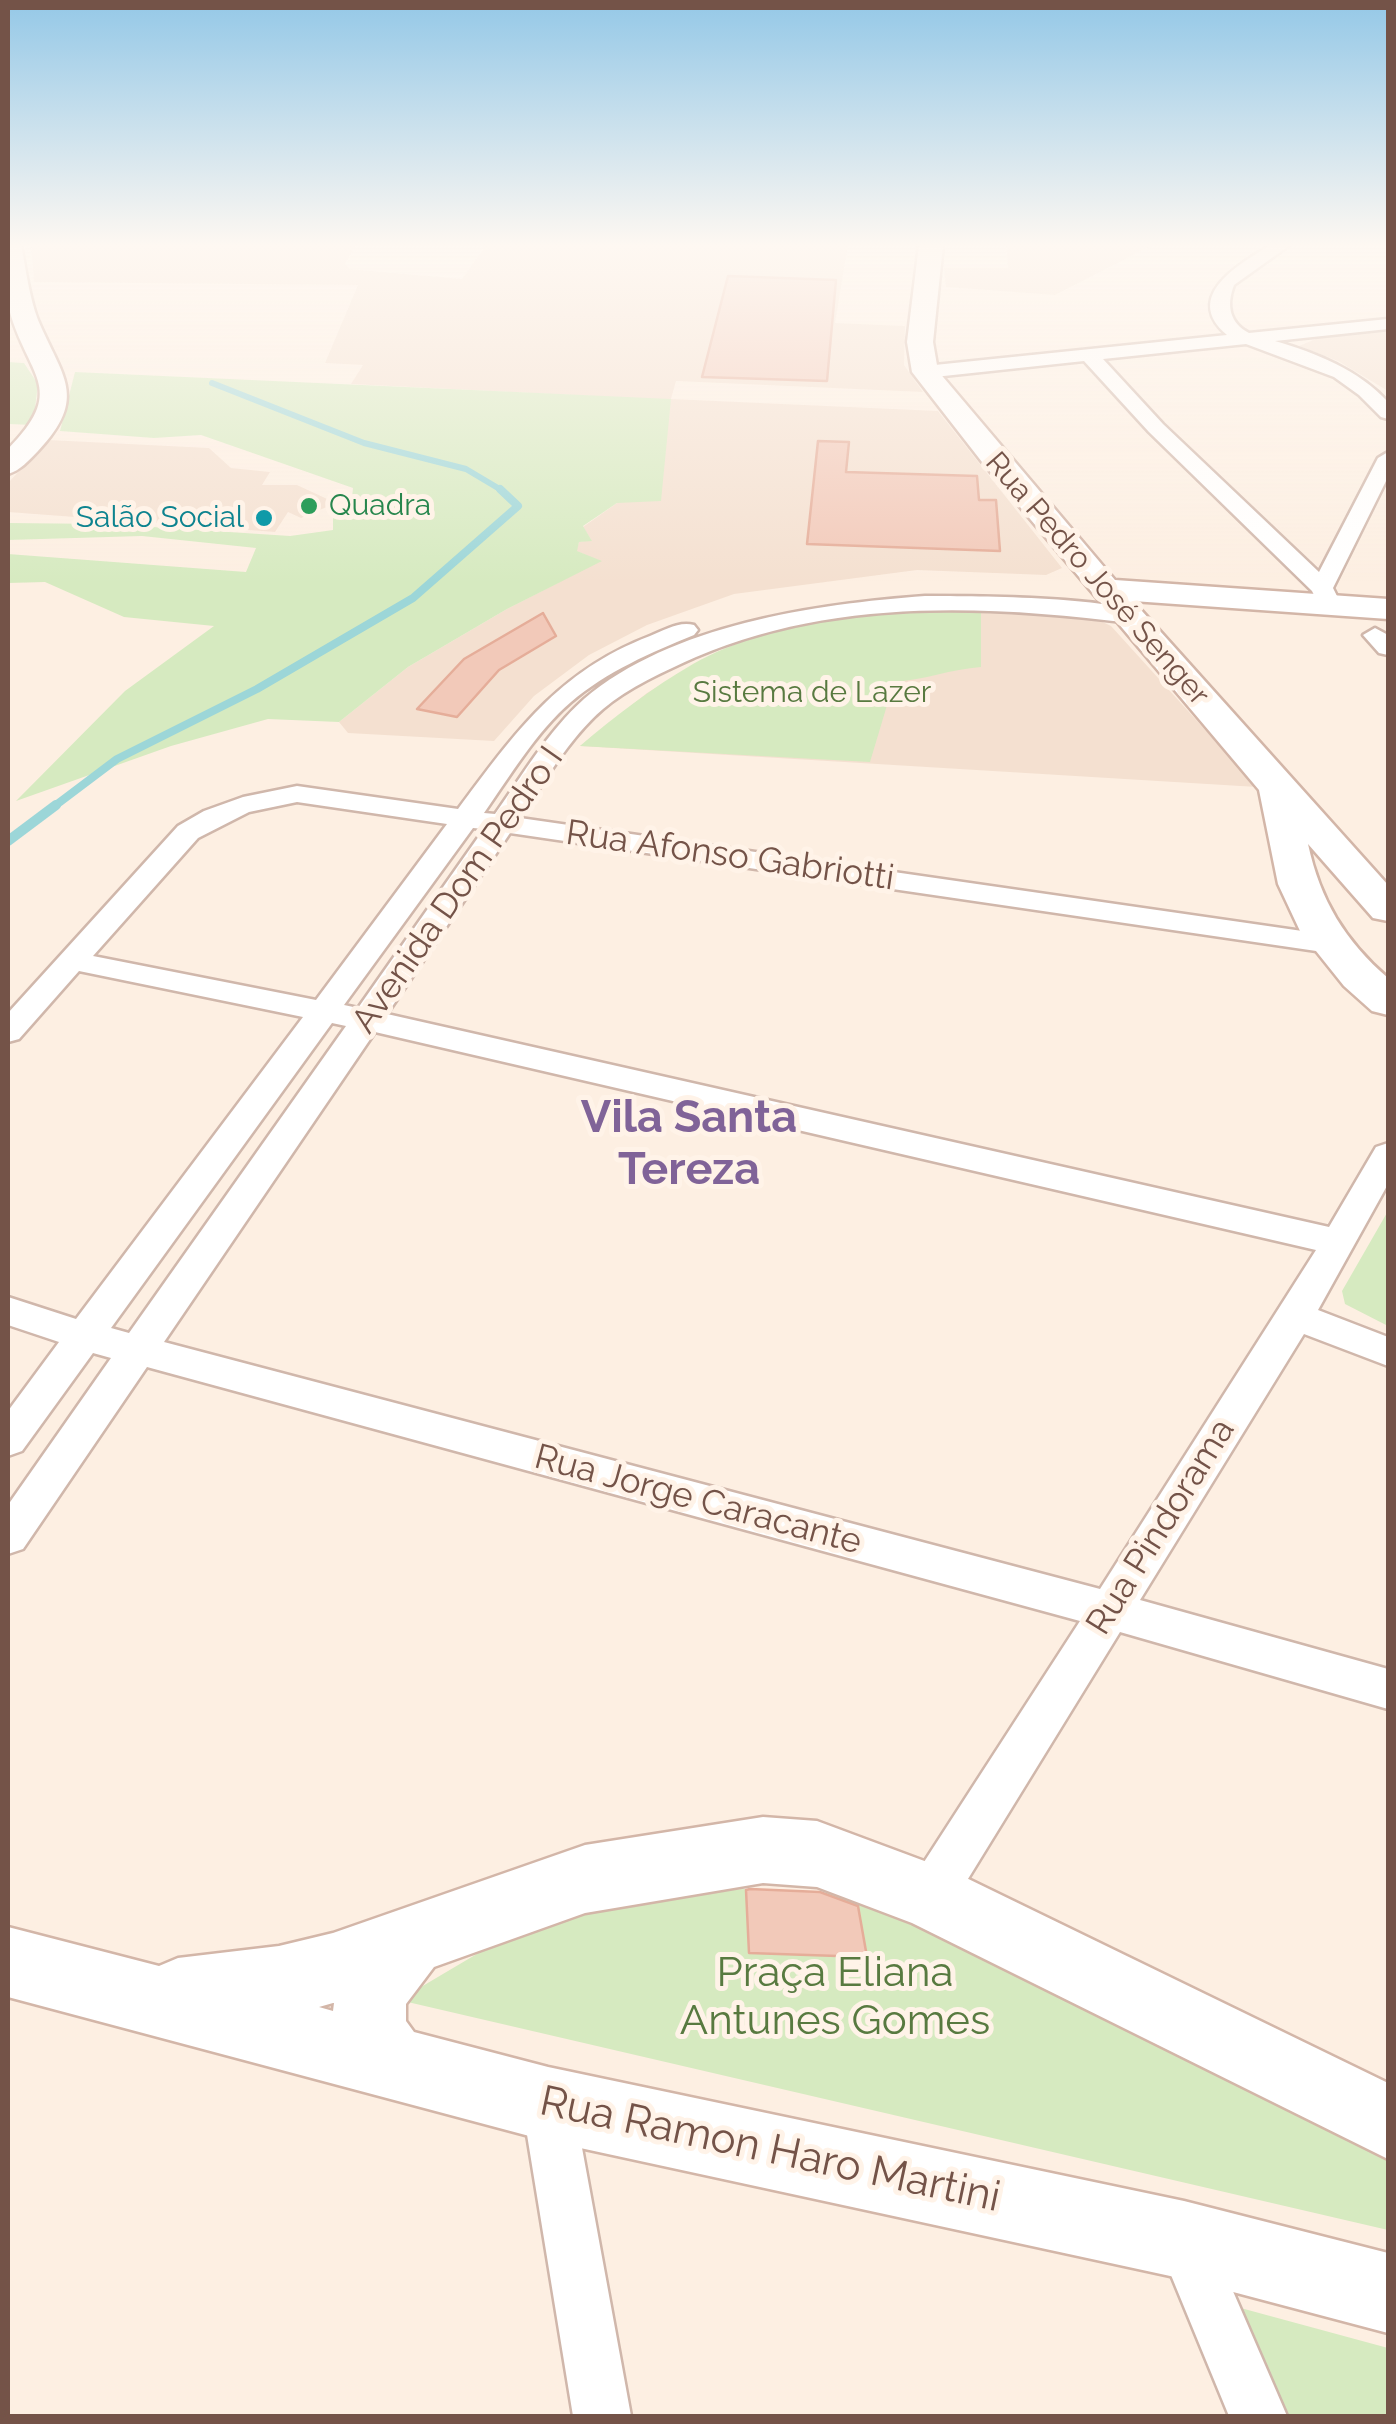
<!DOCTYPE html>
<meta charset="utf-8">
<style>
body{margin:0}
#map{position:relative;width:1396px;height:2424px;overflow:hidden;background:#fdefe2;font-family:Raleway,sans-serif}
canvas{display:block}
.frame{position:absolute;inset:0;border:10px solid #745348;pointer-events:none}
</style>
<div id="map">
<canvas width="1396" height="2424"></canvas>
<div class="frame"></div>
</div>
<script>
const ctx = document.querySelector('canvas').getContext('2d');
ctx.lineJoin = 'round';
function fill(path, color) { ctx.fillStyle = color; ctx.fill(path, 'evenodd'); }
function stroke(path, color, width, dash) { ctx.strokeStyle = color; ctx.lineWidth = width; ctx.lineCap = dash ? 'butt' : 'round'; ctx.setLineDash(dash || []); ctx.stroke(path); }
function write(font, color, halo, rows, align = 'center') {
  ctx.font = font + ' Raleway,sans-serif'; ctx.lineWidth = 10; ctx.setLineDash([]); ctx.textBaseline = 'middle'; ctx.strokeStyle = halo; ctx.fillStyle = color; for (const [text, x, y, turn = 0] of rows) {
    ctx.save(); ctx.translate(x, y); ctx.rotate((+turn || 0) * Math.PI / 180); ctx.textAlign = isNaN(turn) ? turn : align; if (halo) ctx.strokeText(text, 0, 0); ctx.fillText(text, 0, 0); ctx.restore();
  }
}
const residential = new Path2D(`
 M31 245H356L345 264 350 269 462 279 486 245H848L835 323 905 326 904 365 923 392 676 381 671 399 938 411 1062 568 1046 575 917 570 734 594 647 625 589 655 534 696 494 741 348 733 339 722 408 667 507 609 600 561 576 551 579 542 591 540 583 527 617 503 671 400 351 384 363 365 325 363 358 285 34 282Z
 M1006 245H1153L1055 295 946 287 944 268H1008Z
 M1388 331V391L1338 361 1299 346 1318 338Z
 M48 440 209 448 231 468 270 472 262 485H297L336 503 301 518 288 512 275 532 8 512V483Z
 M981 611 1092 617 1111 626 1257 787 580 746 647 693 696 663 742 644 791 630 890 614Z`);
const green = new Path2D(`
 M8 362 24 363 38 384 33 425 8 424Z
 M75 372 671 399 661 501 617 503 583 526 592 541 579 542 577 551 602 561 507 609 408 667 339 722 268 719 171 746 16 801 125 691 214 626 124 617 45 582 8 583V554L246 572 256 548 142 536 8 540V523L107 524 290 536 333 530V512L352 498 353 488 201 435 154 438 60 431Z
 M981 611V667C951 669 925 680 894 682L870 762 580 746C615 716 653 687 693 664 777 617 887 612 981 611Z
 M1388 1211V1326L1345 1304 1342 1291Z
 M746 1889 855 1894 1388 2159V2230L399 2000 519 1929 641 1894Z
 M1237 2307 1388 2348V2416H1289Z`);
const streamFar2 = new Path2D(`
 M212 383 364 443 466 469 503 491`);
const streamFar1 = new Path2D(`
 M52 808 117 759 257 689 413 598 518 506 500 489`);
const stream = new Path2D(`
 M8 841 56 805`);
const building = new Path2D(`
 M728 276 836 280 827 381 702 377Z
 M818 441 849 442 846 472 977 476 979 500H996L1000 551 807 544Z
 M543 613 556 636 499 670 457 717 417 709 464 659Z
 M750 1889 820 1892 858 1906 867 1957 749 1953 746 1890Z`);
const street = new Path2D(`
 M1271 245H1290L1234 285C1226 306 1230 323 1249 333L1388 319V329L1275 341C1316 353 1359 370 1388 402V419L1381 417 1359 395 1334 377 1246 344 1103 359 1163 424 1319 572 1378 458 1388 452V477L1333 588 1340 602 1336 607H1320L1312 591 1149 432 1084 361 925 378 916 372 925 366 1227 335C1181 296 1241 263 1271 245Z
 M925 596C961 596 1123 596 1143 616L1131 623C985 605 834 598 696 657 665 671 629 687 603 709 569 738 545 781 520 818L1330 935 1341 938 1345 944 1341 950 1330 953 510 833 387 1014 1329 1227 1376 1147 1388 1143V1184L1318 1310 1388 1337V1366L1304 1334 1140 1600 1388 1669V1709L1120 1632 947 1913 930 1920 913 1913 906 1896 913 1879 1080 1621 147 1367 23 1549 8 1554V1505L111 1358 93 1353 22 1451 8 1456V1411L59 1342 8 1325V1297L76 1319 303 1017 79 971 19 1039 8 1042V1013L178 826 204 811 243 797 297 786 458 809C515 733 558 671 650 636 665 630 679 621 694 625L698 630 694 635C652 652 606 672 571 702 536 732 510 776 484 813L495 814C522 776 548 731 584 699 671 625 815 604 925 596ZM297 802 447 824 316 1000 93 956 198 838 249 812ZM473 828 484 829 358 1008 344 1005ZM332 1023 346 1026 129 1333 111 1328ZM375 1032 1316 1250 1100 1589 164 1342Z
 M1375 628 1388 635V655L1379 653 1363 635Z
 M548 2078 566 2086 574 2104 631 2416H573L522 2104 530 2086Z
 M1184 2214 1203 2222 1287 2416H1229L1157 2241 1165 2222Z`);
const secondary = new Path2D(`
 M8 245H21C26 269 29 297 38 320 62 377 89 397 38 451 28 461 21 470 8 474V449C66 390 31 379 11 316 4 293 8 268 8 245Z
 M919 245H943L933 342 938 371 1115 580 1388 599V619L1133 601 1388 885V921L1373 918 1308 844C1320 900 1345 941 1388 978V1015L1372 1011 1344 986 1300 931 1278 884 1259 790 982 462 912 372 907 342Z
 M763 1817 817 1821 954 1872 1388 2083V2159L912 1923 817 1887 763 1883 585 1913 434 1967 406 2004V2021L414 2032 548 2067 1184 2201 1388 2253V2333L1184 2279 548 2141 8 1997V1927L159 1966 178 1958 279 1946 333 1933 585 1845ZM334 2003 333 2011 319 2007 333 2003Z`);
const markers = [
 [309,506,10,"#2e9e5b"],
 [264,518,10,"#0f9aa8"]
];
const farLeisurenames = [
 ["Quadra",329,506]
];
const farCulturenames = [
 ["Salão Social",244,518]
];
const farStreetnames = [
 ["Rua Pedro José Senger",1097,579,49]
];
const farParknames = [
 ["Sistema de Lazer",812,693]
];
const streetNames = [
 ["Rua Afonso Gabriotti",730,856,8],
 ["Avenida Dom Pedro I",458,890,-55],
 ["Rua Jorge Caracante",698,1500,15],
 ["Rua Pindorama",1161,1527,-58]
];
const nearParknames = [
 ["Praça Eliana",835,1973],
 ["Antunes Gomes",835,2021]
];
const nearStreetnames = [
 ["Rua Ramon Haro Martini",770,2150,12]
];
const districtNames = [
 ["Vila Santa",689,1118],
 ["Tereza",689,1170]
];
fill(residential, '#f4e0d0');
fill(green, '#d6eac0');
stroke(streamFar2, '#9cd6d8', 6);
stroke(streamFar1, '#9cd6d8', 8);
stroke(stream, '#9cd6d8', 10);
fill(building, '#f2c9b9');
stroke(building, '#e5ad99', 2.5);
stroke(street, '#d0b7ab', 5);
stroke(secondary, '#d3b6a8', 5);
fill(street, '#fff');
fill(secondary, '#fff');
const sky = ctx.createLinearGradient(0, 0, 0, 584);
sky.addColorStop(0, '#94c8e7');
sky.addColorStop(0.42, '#fef8f2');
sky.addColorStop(1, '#fef8f200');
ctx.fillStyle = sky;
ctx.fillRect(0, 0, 1396, 584);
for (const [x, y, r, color] of markers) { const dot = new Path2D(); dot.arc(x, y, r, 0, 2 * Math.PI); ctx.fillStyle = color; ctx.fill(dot); stroke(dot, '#fff3e8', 4); }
write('30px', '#27864d', '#fff3e8', farLeisurenames, 'left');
write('30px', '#0d838f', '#fff3e8', farCulturenames, 'right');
write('30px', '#745348', '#fff3e8', farStreetnames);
write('30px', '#587a40', '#fff3e8', farParknames);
write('35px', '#745348', '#fff3e8', streetNames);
write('42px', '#587a40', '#fff3e8', nearParknames);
write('42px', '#745348', '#fff3e8', nearStreetnames);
write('bold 45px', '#806398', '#fff3e8', districtNames);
</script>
